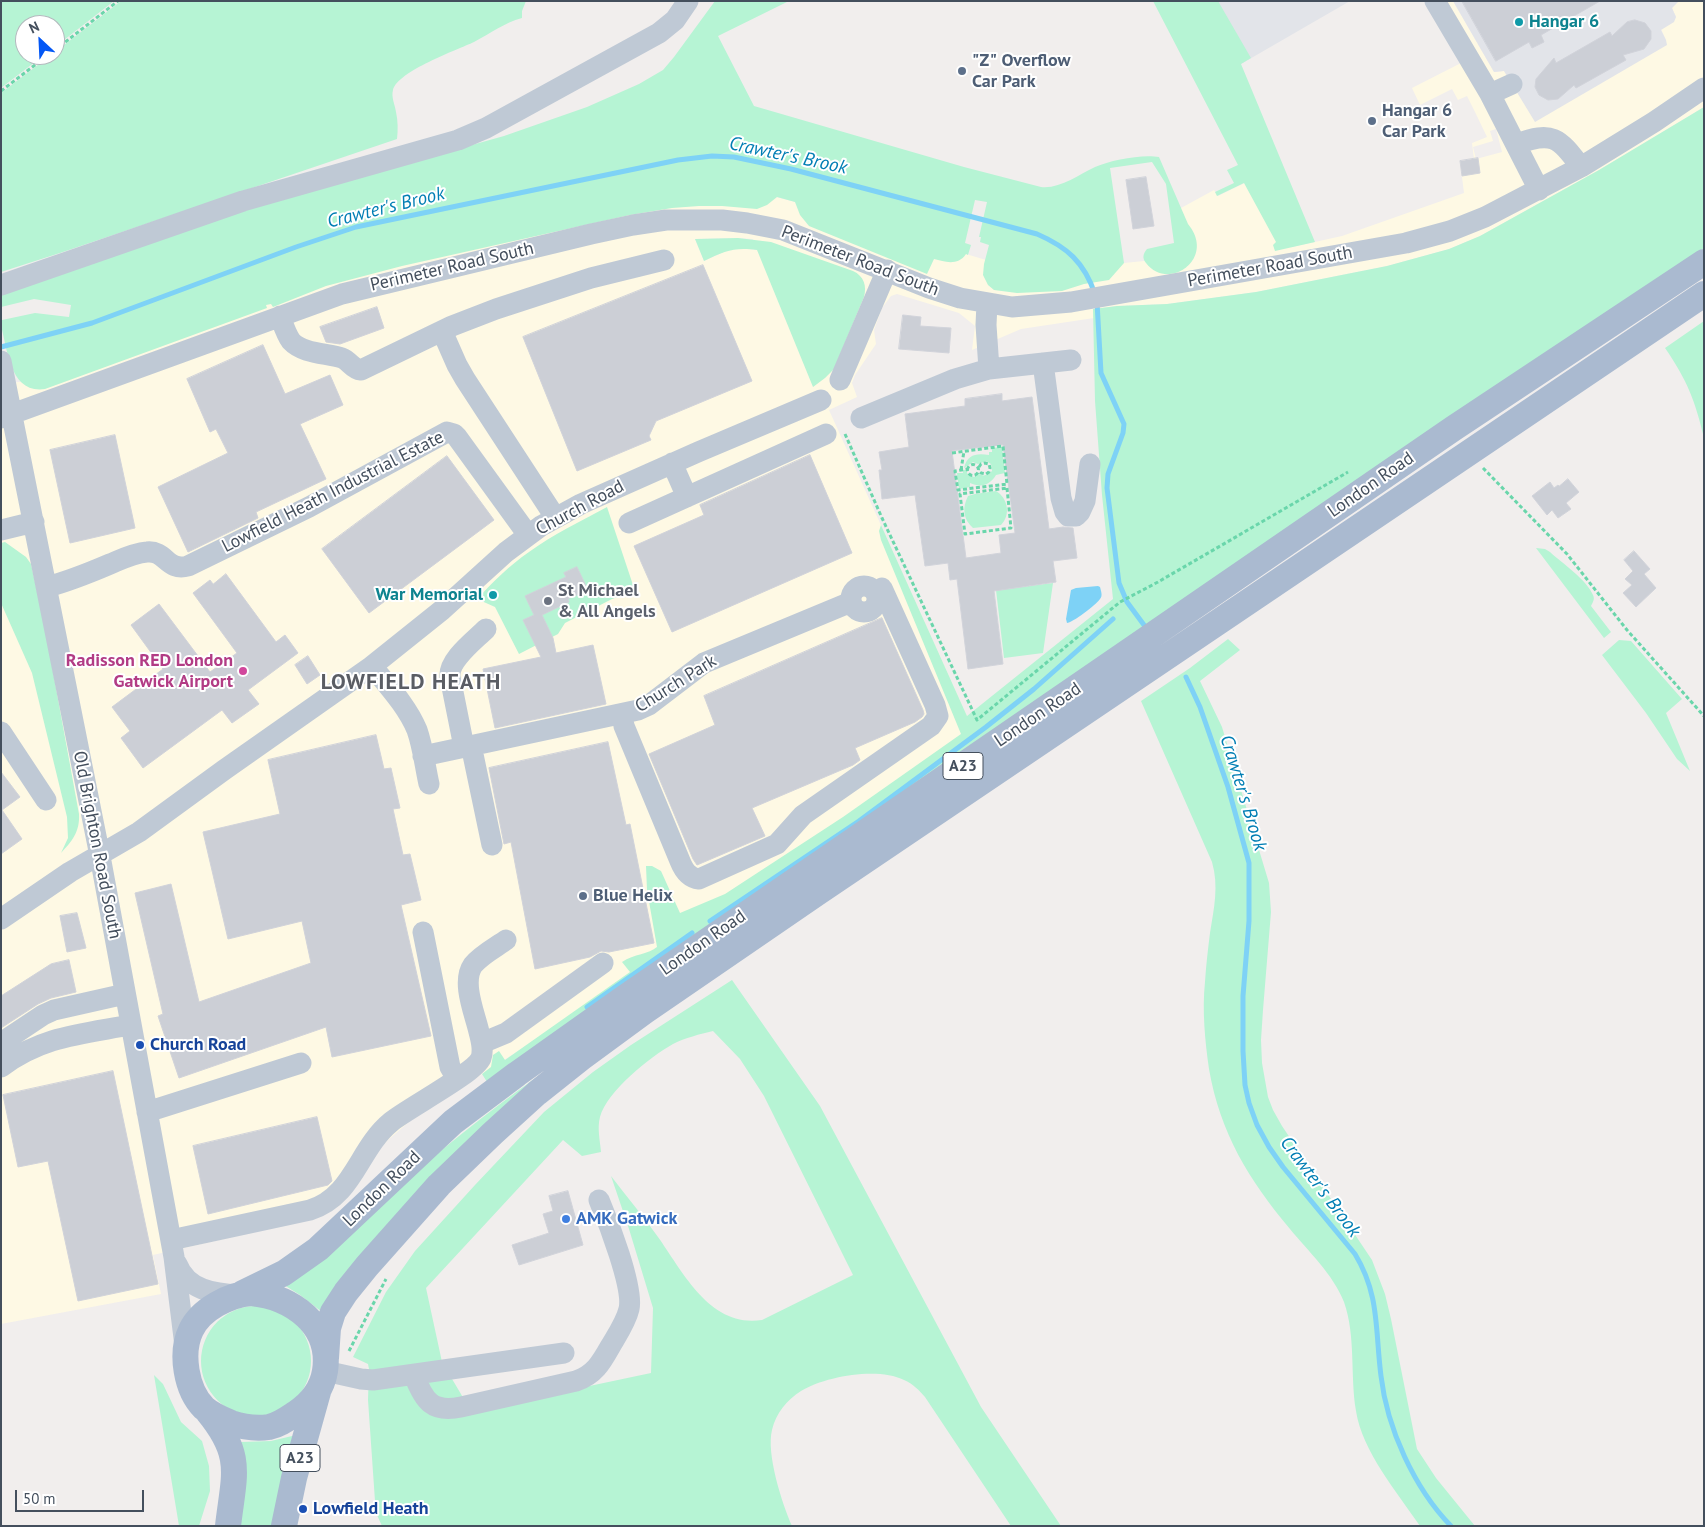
<!DOCTYPE html>
<style>
body{margin:0}
#map{position:relative;width:1705px;height:1527px;overflow:hidden;background:#f1eeed;font-family:"PT Sans",sans-serif}
canvas{display:block}
.frame{position:absolute;inset:0;border:2px solid #444f5d;pointer-events:none}
.north{position:absolute;left:15px;top:15px;width:50px;height:50px;box-sizing:border-box;background:#fff;border:1px solid #b4b9be;border-radius:50%;rotate:335deg;font-size:14px;font-weight:700;line-height:20px;text-align:center;color:#444f5d}
.north::after{content:'';display:block;margin:auto;width:18px;height:22px;background:#0357f5;clip-path:polygon(50% 0,100% 100%,50% 72%,0 100%)}
.scale{position:absolute;left:15px;top:1490px;width:129px;height:22px;box-sizing:border-box;border:2px solid #444f5d;border-top:0;padding-left:6px;font-size:15px;line-height:18px;white-space:nowrap;color:#444f5d;-webkit-text-stroke:4px #fff;paint-order:stroke}
</style>
<div id="map">
<canvas width="1705" height="1527"></canvas>
<div class="frame"></div>
<div class="north">N</div>
<div class="scale">50 m</div>
</div>
<script>
const ctx = document.querySelector('canvas').getContext('2d');
ctx.lineJoin = 'round';
function fill(path, color) { ctx.fillStyle = color; ctx.fill(path, 'evenodd'); }
function stroke(path, color, width, dash) { ctx.strokeStyle = color; ctx.lineWidth = width; ctx.lineCap = dash ? 'butt' : 'round'; ctx.setLineDash(dash || []); ctx.stroke(path); }
function write(font, color, halo, rows, align = 'center') {
  ctx.font = font + ' "PT Sans",sans-serif'; ctx.lineWidth = 4; ctx.setLineDash([]); ctx.textBaseline = 'middle'; ctx.strokeStyle = halo; ctx.fillStyle = color; for (const [text, x, y, turn = 0] of rows) {
    ctx.save(); ctx.translate(x, y); ctx.rotate((+turn || 0) * Math.PI / 180); ctx.textAlign = isNaN(turn) ? turn : align; if (halo) ctx.strokeText(text, 0, 0); ctx.fillText(text, 0, 0); ctx.restore();
  }
}
const commercial = new Path2D(`
 M1440 1H1453L1494 72 1504 71 1512 84 1553 111 1666 40 1661 29 1676 17 1672 8 1675 4 1679 1H1704V107L1599 170 1480 236 1449 249 1387 266 1256 292 1167 304 1117 306 1094 309V318L1021 329 972 350 975 326 959 313 897 294 891 296 882 308 874 330 876 344 855 375 852 383 857 397 829 410 976 736 664 948 538 1038 410 1121 388 1140 372 1156 348 1197 340 1205 331 1211 311 1219 153 1255 161 1294 1 1324V387L18 382H23L315 284 629 209 776 197 795 202 807 224 812 227 895 246 932 261 946 248 986 260 1124 263 1144 261 1188 266 1180 214 1181 208 1214 190 1218 196 1249 181 1292 247 1342 236 1464 193 1460 161 1474 159 1472 143 1487 137 1476 114 1467 96 1458 100 1452 89 1420 105 1412 88 1461 63ZM1496 129 1502 152 1476 159 1473 147 1493 141 1490 131ZM738 238 753 239 757 250 741 248 728 250 704 261 695 239Z`);
const airport = new Path2D(`
 M1159 1H1350L1241 64Z
 M1453 1H1679L1672 8 1676 17 1674 22 1661 30 1666 40 1667 45 1535 122 1504 71 1494 72Z`);
const green = new Path2D(`
 M1 1H114L55 47V25H25V55H44L1 88Z
 M121 1H526L522 11V18C504 23 491 33 474 42 457 50 398 71 393 90 391 97 395 105 396 112 398 121 398 130 397 139L60 253 1 272V93L51 55H55V52Z
 M715 1H789L718 36 754 106 964 167 1041 187C1060 189 1078 175 1095 167 1111 160 1142 154 1159 157L1188 224C1217 259 1168 292 1146 263 1142 258 1143 254 1147 249L1174 243 1166 184 1152 162 1110 168 1124 263 1109 280 1084 284 1062 291 1017 293 994 290 988 285 983 275 984 264 989 245 980 242 981 237H979L987 202 975 200 965 243 971 245 968 255 966 254C958 266 945 262 934 259L927 274 809 226 800 215 795 202 777 197 767 205 757 209 722 206H699L672 208 630 215 402 266 326 286 273 307 271 304 266 305 267 308 45 389C10 394 8 351 1 326L2 320 35 313 69 317 71 305 34 299 1 307V294L257 205 504 136 587 107 639 84 663 70 674 57Z
 M1153 1H1218L1251 58 1241 64 1315 242 1275 251 1273 245 1276 242 1244 183 1217 196 1215 192 1234 183 1227 170 1238 165Z
 M1704 107V248L489 1085 482 1074 491 1067 493 1055 499 1051 505 1060 630 972 622 962C634 954 649 954 657 947L647 890 646 866H652L661 871 680 913 725 894 843 817 961 734 881 540 879 531 881 525 967 716 1113 599 1102 495 1095 401 1093 309 1117 306 1167 304 1256 292 1387 266 1449 249 1480 236 1599 170Z
 M738 238 771 242 853 271C864 276 867 286 864 297L834 369 825 378 813 387 757 250C734 247 725 251 704 261L695 239Z
 M1704 321V438C1695 400 1687 380 1665 348Z
 M1002 447 1005 473 996 475C990 485 981 488 970 483V487L959 489 957 473H963V470H966L968 475 974 477 979 474C984 477 988 475 992 471L991 464 986 461 978 464 973 462 964 468C967 454 977 453 989 455V452H992V448Z
 M996 491C1008 498 1011 515 1001 525L973 528C963 519 962 508 968 496L975 494Z
 M607 507 635 591 612 599 565 623 558 634 519 654 495 607 477 599C493 582 510 565 529 552 554 534 581 521 607 507Z
 M5 542 26 557 31 564 45 628 79 814C80 832 72 841 61 853L68 838 67 817 32 673 1 603V543Z
 M1536 548 1545 549 1550 552C1562 563 1587 580 1593 595 1595 599 1593 602 1591 606L1611 632 1604 638Z
 M1053 583 1043 653 1004 658 996 590Z
 M1228 639 1240 650 1200 681 1222 727 1269 883 1271 912 1263 1010 1261 1040 1262 1063 1268 1097 1273 1110 1282 1126 1372 1260 1385 1294 1391 1319 1417 1449 1436 1478 1475 1526H1420C1397 1492 1362 1451 1356 1411 1350 1375 1356 1336 1344 1302 1333 1274 1308 1251 1290 1229 1249 1180 1220 1133 1209 1069 1205 1041 1202 1010 1205 982 1206 965 1208 949 1210 933 1214 908 1219 886 1212 862L1141 701 1190 668Z
 M1619 640 1631 641 1682 699 1666 713 1690 771 1677 759 1646 713 1602 655Z
 M732 980 820 1106 981 1407 1061 1526H1011L925 1397C919 1390 913 1384 904 1380 878 1367 826 1376 801 1391 787 1400 776 1413 772 1430 766 1454 782 1503 792 1526H382L377 1515 375 1501 368 1400 369 1369 368 1364 353 1357 386 1292 415 1251 475 1185 544 1112 593 1072 631 1045ZM713 1031 740 1059 764 1096 853 1275 762 1320C710 1328 683 1272 658 1237 643 1216 627 1197 611 1176L629 1229 653 1308 651 1373 471 1411 442 1362 426 1288 563 1140 582 1156 601 1152C600 1141 597 1128 600 1117 607 1091 650 1057 673 1044 685 1038 700 1034 713 1031Z
 M575 1051 322 1312 300 1295 284 1285C378 1204 470 1120 575 1051Z
 M201 1361a55 55 0 1 1 110 0a55 55 0 1 1-110 0Z
 M154 1375 163 1384 181 1422 202 1441 209 1466 210 1491 199 1526H179Z
 M292 1436 294 1437 274 1526H237L241 1442 271 1441Z`);
const water = new Path2D(`
 M1098 586 1100 587C1101 591 1103 596 1100 599 1096 605 1072 623 1067 623L1066 619 1071 590 1076 588Z`);
const stream = new Path2D(`
 M1097 302 1101 373 1124 424 1123 433 1108 474 1107 488 1119 583 1127 602 1144 625
 M1 347 92 323 296 247 356 227 678 160 712 156 734 157 791 169 1037 234C1067 247 1084 262 1095 294
 M1186 677 1200 707 1228 787 1249 863V921L1243 996V1051L1245 1085 1249 1103 1257 1125 1269 1147 1283 1167 1355 1254C1380 1295 1375 1330 1381 1376 1387 1428 1414 1488 1451 1526
 M710 921 859 821 986 727 1034 689 1113 619
 M587 1007 692 933`);
const building = new Path2D(`
 M1462 1H1600L1541 35 1544 42 1532 48 1529 42 1496 61Z
 M1635 20 1645 23 1651 31V39L1644 49 1623 55 1626 60 1576 88 1574 85 1558 99 1548 100 1539 95 1535 87 1536 79 1554 58 1556 63 1610 32 1612 36 1627 22Z
 M1478 158 1480 173 1462 176 1460 161Z
 M1146 177 1154 226 1133 229 1126 180Z
 M703 265 752 381 656 421 649 436 651 440 577 471 523 337Z
 M377 307 384 328 340 344 326 342 320 327Z
 M903 315 921 317 920 326 951 328 949 353 899 349Z
 M263 345 285 394 330 375 343 405 300 424 326 479 256 512 258 518 188 552 158 487 228 453 216 429 210 432 187 379Z
 M1002 394V401L1032 397 1049 529 1063 527 1073 528 1077 558 1053 561 1056 582 994 591 1003 664 968 669 957 579 950 580 948 563 925 566 915 495 882 499 879 470H882L879 452 909 447 905 414 965 406V399ZM1003 445 1015 533 999 535 1001 553 966 558 952 451Z
 M115 435 135 528 70 543 50 450Z
 M810 455 852 553 672 632 634 546 704 515 700 505Z
 M447 456 494 520 369 613 322 549Z
 M1568 479 1579 492 1566 503 1571 509 1558 518 1552 510 1547 515 1532 496 1550 482 1554 488 1558 485 1559 486Z
 M1634 551 1650 569 1644 574 1656 588 1636 607 1623 593 1632 585 1625 579 1633 571 1624 560Z
 M577 567 588 590 568 599 569 602 542 615 553 638 556 653 593 645 606 704 495 728 483 669 541 657 523 620 534 615 525 596 566 577 564 573Z
 M226 574 276 642 285 635 298 653 248 690 259 704 232 723 222 710 143 768 121 738 130 731 112 707 163 669 131 625 159 604 210 672 237 653 193 593 210 580 213 584Z
 M882 618 923 710 924 714 922 717 915 722 855 748 860 760 853 765 752 808 765 836 697 865 693 859 649 754 715 725 704 696Z
 M308 656 320 675 307 684 295 665Z
 M376 735 384 769 391 768 400 808 393 809 403 855 410 854 421 900 401 905 431 1036 332 1057 326 1027 179 1078 158 1016 163 1014 135 893 171 884 199 1002 311 963 302 921 228 939 203 832 280 814 268 760Z
 M608 742 626 825 630 824 654 943 609 952 601 951 590 957 535 969 511 842 504 844 489 768Z
 M1 772 20 797 2 810 22 839 1 854Z
 M77 913 86 948 67 952 60 916Z
 M69 960 76 992 51 998 38 1004 1 1028V996L51 964Z
 M113 1071 158 1284 78 1301 48 1161 18 1167 3 1095Z
 M317 1117 332 1181 328 1185 208 1214 193 1146Z
 M568 1191 583 1245 519 1265 512 1245 549 1233 543 1214 553 1211 549 1196Z`);
const path = new Path2D(`
 M55 50 118 1
 M1 91 48 55
 M845 434 882 518 977 720 1120 602 1158 582 1348 472
 M952 453 1003 446 1007 484 958 490 955 471 967 469
 M967.5 470a5.5 5.5 0 1 1 11 0a5.5 5.5 0 1 1-11 0Z
 M979 467 981 464 985 463 989 464 990 468 989 472 986 474 981 473 979 471
 M1483 468 1567 554 1627 630 1704 716
 M961 470 964 451
 M1007 488 1011 528 965 534 960 494Z
 M349 1351 386 1279`);
const minor = new Path2D(`
 M1435 1 1490 94 1539 190
 M1490 94 1512 84
 M1516 144C1553 131 1558 137 1581 167
 M1 285 243 201 458 140 486 128 659 33 675 20 688 1
 M280 316C283 324 286 334 291 341 303 354 326 353 342 358 350 361 352 369 361 370L452 326 496 309 591 278 664 260
 M442 331 457 365 465 379 555 517
 M1 361 100 856 174 1257 185 1346
 M1043 363 1061 498 1065 512 1068 516H1076L1080 512 1085 501 1090 464
 M989 369 1071 360
 M840 380 887 270
 M1 418 342 294 591 234 633 225 666 220H722L747 223 783 230 929 288 960 298 1012 307 1071 302 1406 243 1450 231 1485 217 1581 167 1654 122 1704 88
 M861 418 955 379 989 369 986 325 987 303
 M672 463 687 497
 M629 523 826 434
 M1 530 34 522
 M851 599a13 13 0 1 1 26 0a13 13 0 1 1-26 0Z
 M47 587C69 581 89 573 110 564 122 559 134 553 147 552 166 550 167 572 188 566L309 507 447 432 454 434 457 437 528 535
 M372 666C388 686 407 706 417 730 423 747 425 766 429 784
 M622 714 624 726 680 861C684 871 689 878 699 879L777 844 803 815 931 726 938 716 935 705 882 588
 M1 732 46 800
 M471 745 492 845
 M464 747 450 677C448 660 474 641 486 629
 M423 756 638 710 649 705 704 663 851 602
 M1 919 70 872 139 832 224 770 372 666 442 610 506 552 541 526 581 504 698 452 821 400
 M423 932 450 1067 457 1079
 M1 1043 43 1015 54 1010 125 994
 M482 1043 506 1033 603 963
 M1 1067C42 1036 82 1034 130 1025
 M147 1112 301 1063
 M171 1240 310 1210C354 1196 358 1149 391 1122 408 1108 475 1073 481 1058 484 1049 481 1040 479 1032 475 1014 461 982 473 965 481 955 496 947 506 940
 M177 1264C187 1290 214 1294 239 1295
 M325 1371 361 1379 373 1380 564 1353
 M414 1375C424 1401 432 1413 461 1407L576 1381C594 1375 601 1363 610 1347 617 1335 626 1322 629 1309 634 1288 608 1221 599 1200`);
const major = new Path2D(`
 M243 1293 284 1273 318 1249 453 1122 517 1074 624 998 1454 428 1704 262
 M251 1293C292 1297 332 1325 325 1371 322 1390 311 1403 296 1413 287 1419 279 1425 269 1427 256 1429 243 1427 231 1423 222 1419 212 1415 204 1408 186 1390 180 1353 191 1330 201 1309 229 1295 251 1293Z
 M326 1358 328 1328 333 1312 346 1292 367 1266 439 1185 493 1133 537 1093 581 1058 645 1011 817 893 1704 294
 M208 1412C244 1456 234 1474 228 1526
 M284 1526 294 1478 318 1392`);
const markers = [
 [1519,22,5,"#0f9aa8"],
 [962,71,5,"#5c6f8a"],
 [1372,121,5,"#5c6f8a"],
 [493,595,5,"#0f9aa8"],
 [548,601,5,"#6b7280"],
 [243,671,5,"#d1479c"],
 [583,896,5,"#5c6f8a"],
 [140,1045,5,"#1a4fb4"],
 [566,1219,5,"#3f7fe0"],
 [303,1509,5,"#1a4fb4"]
];
const shields = [
 [963,766,40],
 [300,1458,40]
];
const shieldNames = [
 ["A23",963,766],
 ["A23",300,1458]
];
const cultureNames = [
 ["Hangar 6",1529,22],
 ["War Memorial",483,595,"right"]
];
const serviceNames = [
 ["\"Z\" Overflow",972,61],
 ["Car Park",972,82],
 ["Hangar 6",1382,111],
 ["Car Park",1382,132],
 ["Blue Helix",593,896]
];
const streetNames = [
 ["Perimeter Road South",860,261,21],
 ["Perimeter Road South",452,267,-13],
 ["Perimeter Road South",1270,267,-10],
 ["London Road",1371,485,-35],
 ["Lowfield Heath Industrial Estate",333,492,-27],
 ["Church Road",580,508,-28],
 ["Church Park",676,684,-32],
 ["London Road",1038,715,-34],
 ["Old Brighton Road South",97,845,79],
 ["London Road",703,943,-35],
 ["London Road",382,1189,-44]
];
const worshipNames = [
 ["St Michael",558,591],
 ["& All Angels",558,612]
];
const hotelNames = [
 ["Radisson RED London",233,661],
 ["Gatwick Airport",233,682]
];
const transitNames = [
 ["Church Road",150,1045],
 ["Lowfield Heath",313,1509]
];
const shopNames = [
 ["AMK Gatwick",576,1219]
];
const waterNames = [
 ["Crawter's Brook",788,156,12],
 ["Crawter's Brook",386,208,-14],
 ["Crawter's Brook",1243,793,73],
 ["Crawter's Brook",1320,1187,53]
];
const districtNames = [
 ["LOWFIELD HEATH",411,683]
];
fill(commercial, '#fef9e4');
fill(airport, '#e2e4e9');
fill(green, '#b6f4d4');
fill(water, '#7ed2f6');
stroke(stream, '#7ed2f6', 5);
fill(building, '#cccfd6');
stroke(building, '#d1d3da', 1);
stroke(path, '#6ad6ab', 3, [4, 2.5]);
stroke(minor, '#bfc9d5', 21);
stroke(major, '#aabad0', 26);
for (const [x, y, r, color] of markers) { const dot = new Path2D(); dot.arc(x, y, r, 0, 2 * Math.PI); ctx.fillStyle = color; ctx.fill(dot); stroke(dot, '#fff', 2); }
for (const [x, y, w] of shields) { const box = new Path2D(); box.roundRect(x - w / 2, y - 13.5, w, 27, 4); ctx.fillStyle = '#fff'; ctx.fill(box); stroke(box, '#444f5d', 1); }
write('bold 16px', '#444f5d', null, shieldNames);
write('bold 18px', '#0d838f', '#fff', cultureNames, 'left');
write('bold 18px', '#4e5e75', '#fff', serviceNames, 'left');
write('18px', '#444f5d', '#fff', streetNames);
write('bold 18px', '#5b616d', '#fff', worshipNames, 'left');
write('bold 18px', '#b23c85', '#fff', hotelNames, 'right');
write('bold 18px', '#164399', '#fff', transitNames, 'left');
write('bold 18px', '#366cbe', '#fff', shopNames, 'left');
write('italic 19px', '#007eb4', '#fff', waterNames);
ctx.letterSpacing = '1px';
write('bold 22px', '#5a5d64', '#fff', districtNames);
ctx.letterSpacing = '0px';
</script>
